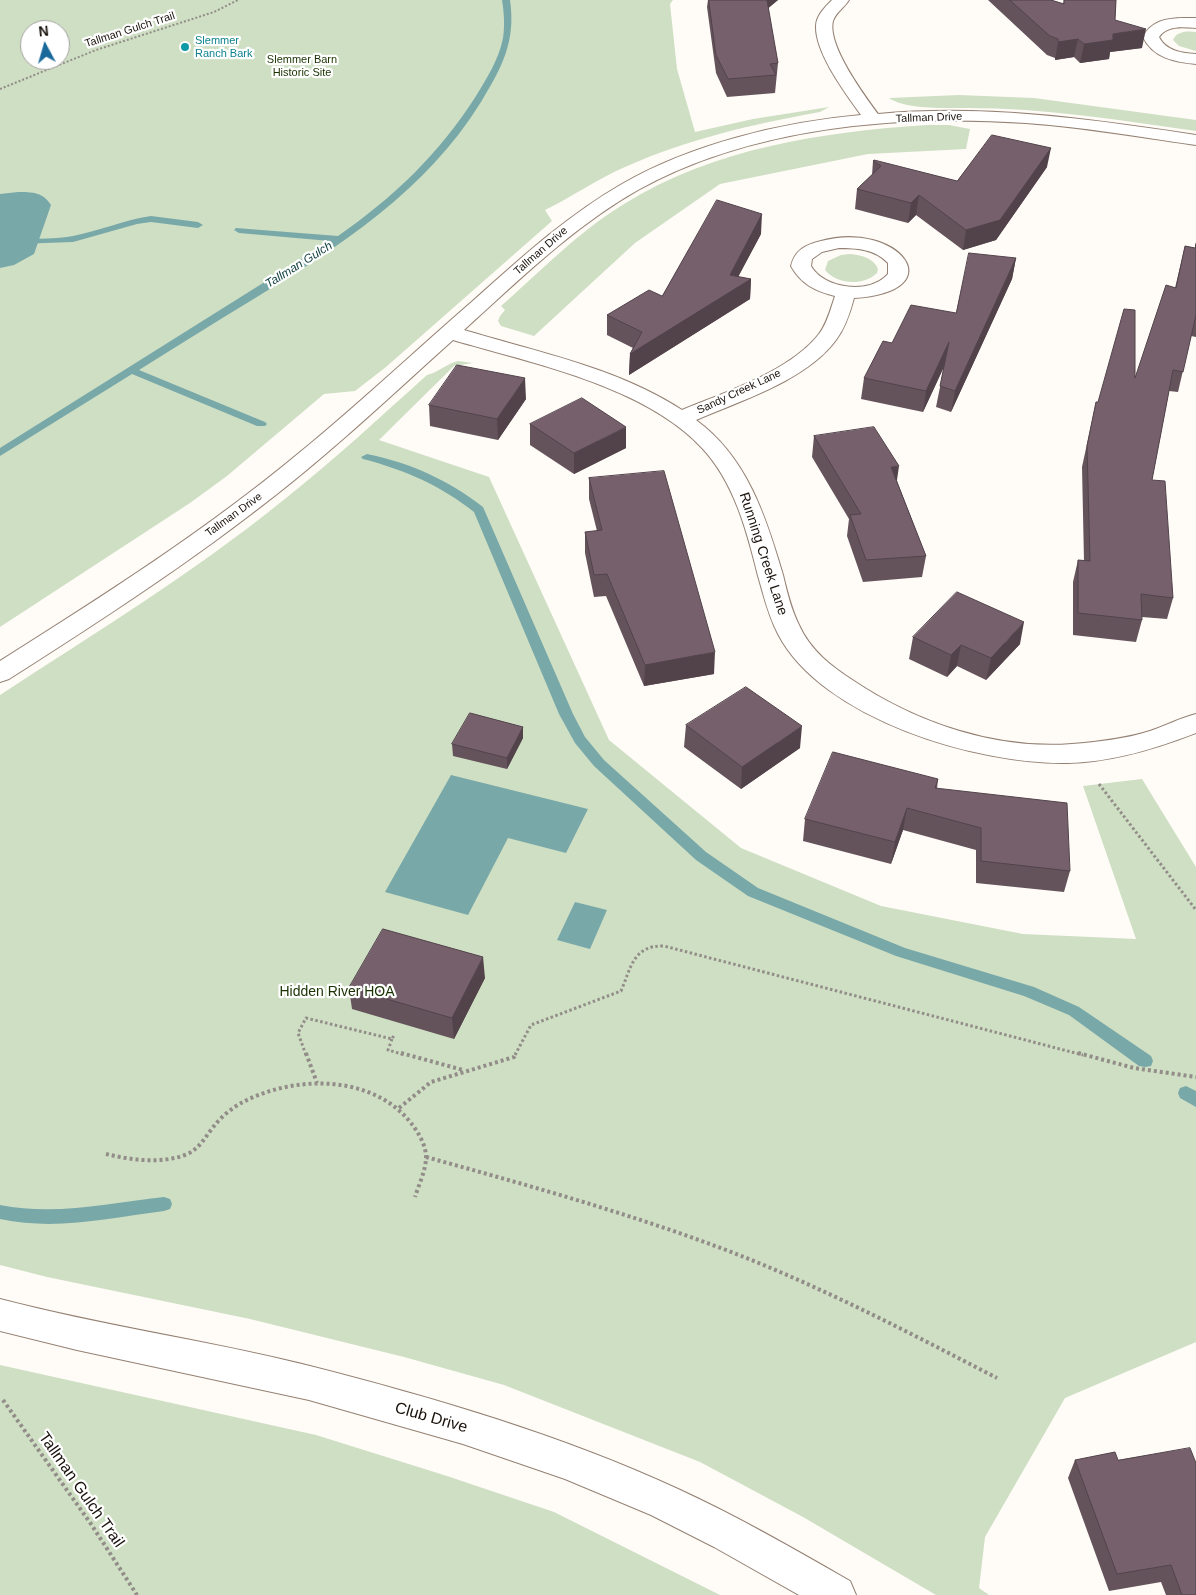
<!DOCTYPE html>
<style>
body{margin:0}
#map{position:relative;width:1196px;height:1595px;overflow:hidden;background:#fffbf7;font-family:Helvetica,sans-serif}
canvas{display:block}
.north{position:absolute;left:20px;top:20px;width:50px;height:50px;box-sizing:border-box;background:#fff;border:1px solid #a3a19e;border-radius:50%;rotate:354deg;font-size:14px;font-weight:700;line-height:20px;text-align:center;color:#1a130d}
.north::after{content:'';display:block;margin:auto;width:18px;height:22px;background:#1a699b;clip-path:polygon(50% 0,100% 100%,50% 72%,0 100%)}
</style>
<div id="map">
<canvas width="1196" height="1595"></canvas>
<div class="north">N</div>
</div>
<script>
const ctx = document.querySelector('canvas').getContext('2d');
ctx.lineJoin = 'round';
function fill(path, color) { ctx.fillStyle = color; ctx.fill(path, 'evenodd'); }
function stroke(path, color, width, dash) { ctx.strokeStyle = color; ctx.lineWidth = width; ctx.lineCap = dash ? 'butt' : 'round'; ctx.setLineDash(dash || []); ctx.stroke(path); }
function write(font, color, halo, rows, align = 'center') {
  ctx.font = font + ' Helvetica,sans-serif'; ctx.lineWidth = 4.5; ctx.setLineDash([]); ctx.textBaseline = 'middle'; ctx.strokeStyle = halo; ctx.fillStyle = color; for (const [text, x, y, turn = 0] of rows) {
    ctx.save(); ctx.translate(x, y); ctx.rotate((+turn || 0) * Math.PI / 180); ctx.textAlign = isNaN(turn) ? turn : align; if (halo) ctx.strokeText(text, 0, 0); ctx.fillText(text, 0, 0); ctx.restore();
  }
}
const green = new Path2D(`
 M0 0H673L670 4 677 69 695 132 753 119 829 107 820 112C753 124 688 139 625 167 597 179 572 197 545 210L552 221 386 367 355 391 324 394 227 476 190 503 0 627ZM30 30H60V60H30Z
 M1196 32V51L1179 46 1173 40C1177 31 1187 31 1196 32Z
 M959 95 1034 98 1196 120V131C1118 120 1039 107 960 108 941 108 905 109 889 98Z
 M926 125H949L970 129 966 149 868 154 720 184 635 243 534 336 501 326 498 321 500 316 505 310 501 306C541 271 578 232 624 204 714 148 822 132 926 125Z
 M850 254C861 255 874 258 878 269L877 273C864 286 837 285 825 270L828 261 841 255Z
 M458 361 473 363 454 366 379 440 489 477 609 740 741 848 881 906 1023 934 1136 939 1083 786 1142 779 1196 867V1342L1065 1398 985 1537 979 1588 989 1595H936L803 1517 700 1462 504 1385 404 1357 250 1319 47 1277 0 1265V695C95 633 193 573 281 502 332 462 379 418 427 375 439 372 446 364 458 361Z
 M0 1365 316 1435 447 1476 554 1512 720 1595H0Z`);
const water = new Path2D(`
 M18 192C32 192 43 192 51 205L34 254 14 265 0 268V194Z
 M451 775 588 809 566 853 508 838 468 915 385 892Z
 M575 902 607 910 590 949 557 940Z`);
const stream = new Path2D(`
 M502 0H510C516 42 502 67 481 102 426 191 339 247 252 300 214 323 177 346 139 370L265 422 267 424 265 426H257L132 374 0 456V448L330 241 239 233 234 230 236 228 338 236C393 198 440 153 476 96 487 78 499 59 503 38 505 25 504 13 502 0Z
 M151 216 198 222 203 225 198 228 151 222 137 224 73 242 17 244 0 242V236C23 239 50 240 73 236 99 231 124 220 151 216Z
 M367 454C411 463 448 480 483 507L573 714 585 737 604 760 706 852 758 888 905 948 1034 987 1079 1007 1151 1056 1153 1061 1151 1066 1145 1067 1139 1066 1069 1015 1024 996 896 956 748 896 696 860 594 766 575 743 559 714 474 512C440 485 405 470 363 459L361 457Z
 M1186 1086 1196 1091V1107L1180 1098 1178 1093 1180 1088Z
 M164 1197 170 1199 172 1204 170 1209 164 1211C109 1218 56 1231 0 1219V1205C56 1216 109 1203 164 1197Z`);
const pathFar2 = new Path2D(`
 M0 89 96 50 214 12 238 0`);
const pathFar1 = new Path2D(`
 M1099 784 1196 910
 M392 1039 388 1050 405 1055
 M306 1055 298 1033 306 1018 392 1039 394 1035
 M515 1055 531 1025 621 991C631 968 633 945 664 946L1083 1055`);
const path = new Path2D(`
 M306 1053 317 1083
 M401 1053 463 1070
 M1078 1053 1134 1068 1196 1077
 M399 1108 431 1082 514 1057 516 1053
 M106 1154C131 1160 160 1164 185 1155 199 1150 205 1137 214 1126 221 1117 233 1107 243 1102 295 1075 372 1074 411 1123 418 1132 426 1145 426 1157 426 1170 419 1184 415 1197
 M426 1157C527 1185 628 1213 726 1250 820 1286 908 1332 997 1378
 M3 1400 91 1524 137 1595`);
const minor = new Path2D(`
 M832 0H849C844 8 836 12 833 21 827 45 864 95 878 114 985 104 1090 119 1196 135V145C1139 137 1083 127 1026 123 898 114 751 127 638 190 573 227 519 280 464 330 537 352 618 368 682 410 725 392 789 372 819 334 827 324 831 308 835 296 815 291 801 284 791 266 795 250 805 245 821 241 897 220 956 291 854 298 850 313 845 328 836 340 807 380 740 401 696 420 747 457 766 517 783 575 787 592 791 609 799 625 810 650 832 667 854 681 917 723 996 750 1072 744 1098 742 1125 739 1150 731 1165 726 1180 718 1196 714V733C1155 749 1112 762 1068 763 978 765 822 719 778 634 768 615 764 596 758 576 747 531 734 482 702 448 645 386 531 363 453 340 395 392 338 446 277 494 191 562 100 621 9 679L0 682V661C103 596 205 531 299 453 359 404 416 350 475 299 522 257 568 215 622 184 691 144 782 122 861 115 846 94 815 53 816 26 816 16 825 7 832 0ZM839 248C856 248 875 249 888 263V274C870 295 824 289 811 266L812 259 822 252Z
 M1184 18H1196V28C1183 27 1167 25 1159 37 1166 51 1182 53 1196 54V64C1175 62 1153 58 1143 37 1151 21 1167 18 1184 18Z
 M0 1299C102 1326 207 1340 310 1366 435 1398 561 1435 678 1489 737 1516 794 1549 850 1581L856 1595H799L714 1547 651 1515 565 1479 463 1444 309 1400 77 1350 0 1331Z`);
const wall = new Path2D(`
 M708 0H778L768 8 778 63 775 93 727 97 716 73 707 7Z
 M988 0H1051L1063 4 1064 0H1116L1115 20 1142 48 1110 52 1109 59 1080 63 1074 57 1055 60V58L1047 55Z
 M873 161 957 181 1047 167 996 240 963 250 916 215 908 223 855 209 857 189 872 175Z
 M761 234 738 277 751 279 750 299 629 375 630 354 633 348 607 335V315L662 296Z
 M1196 242V337L1191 336 1178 392 1169 391 1152 480 1173 598 1167 619 1142 617V620L1136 642 1073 635V582L1078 560 1084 561 1082 467 1096 402H1098L1135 378 1175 288 1185 246 1195 248Z
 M1016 258 1012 279 951 412 936 407 944 367 923 412 861 399 864 378 892 343 956 313Z
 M526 399 498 440 430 426 429 405Z
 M530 424 626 448 574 474 530 445Z
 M814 436 897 481 926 556 922 577 863 582 847 536 849 519 812 457Z
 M589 478 714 674 644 686 606 596 594 597 585 553V532L597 531 589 499Z
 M913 637 1020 644 986 680 957 666 947 677 909 659Z
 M686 725 800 748 741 789 684 747Z
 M523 727V738L507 769 453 756 452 744Z
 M938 779 937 789 1070 871 1064 892 976 883V850L903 830 891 864 803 841 805 819Z
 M485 978 454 1039 352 1009 349 988Z
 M1075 1460H1118L1196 1595H1166L1161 1582 1109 1591 1068 1478Z`);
const shadedWall = new Path2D(`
 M765 0H778L765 11Z
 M1146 29 1142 48 1110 52 1109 59 1080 63 1084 44 1113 34Z
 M1078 39 1074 57 1055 60 1058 42Z
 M1051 148 1047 167 996 240 963 250 966 230Z
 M919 195 916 215 908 223 911 203Z
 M762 214 761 234 730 292 751 279 750 299 629 375 630 354Z
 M1016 258 1012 279 951 412 955 391Z
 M949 342 946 362 923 412 926 391Z
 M525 378 526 399 498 440 497 419Z
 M626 427V448L574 474V453Z
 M899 466 896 487 891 467Z
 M1024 622 1020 644 986 680 991 658Z
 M961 645 957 666 947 677 951 655Z
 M715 652 714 674 644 686 645 665Z
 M802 726 800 748 741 789 742 767Z
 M523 727V738L507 769V758Z
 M907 808 903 830 891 864 895 842Z
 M483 957 485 978 454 1039 452 1018Z`);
const building = new Path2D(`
 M709 0H767L778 63 770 64 776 75 728 79 716 55Z
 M1010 0H1051L1064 4V0H1116L1115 20 1146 29 1113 34V40L1084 44 1078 39 1058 42V39L1050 36Z
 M992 135 1051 148 1000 220 966 230 919 195 911 203 857 189 881 166 873 161 874 160 957 181Z
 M717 200 762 214 730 275 751 279 630 354 642 332 607 315 649 290 662 296Z
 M1196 244V315L1183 372 1173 370 1152 480 1165 481 1173 598 1141 594 1142 620 1078 613V560L1090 561 1087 446 1096 402H1098L1124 309 1135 310V378L1166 285 1176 288 1185 246 1195 248Z
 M969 253 1016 258 955 391 940 386 949 342 926 391 864 378 883 341 892 343 911 305 956 313Z
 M457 365 525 378 497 419 429 405Z
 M582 398 626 427 574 453 530 424Z
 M874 427 899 466 891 467 926 556 866 560 850 515 861 514 814 436Z
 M664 471 715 652 645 665 607 574 594 575 585 532 602 530 589 478Z
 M957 592 1024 622 991 658 961 645 951 655 913 637Z
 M746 687 802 726 742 767 686 725Z
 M470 713 523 727 507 758 452 744Z
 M833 752 938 779 935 788 1067 803 1070 871 981 861V828L907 808 895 842 805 819Z
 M383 929 483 957 452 1018 349 988Z
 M1190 1448 1196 1463V1595H1182L1171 1565 1117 1574 1075 1460 1115 1452 1118 1460Z`);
const markers = [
 [185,47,5,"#0f9aa8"]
];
const farStreetnames = [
 ["Tallman Gulch Trail",130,30,-18],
 ["Tallman Drive",929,118,-2],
 ["Tallman Drive",541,251,-41],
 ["Sandy Creek Lane",739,392,-25],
 ["Tallman Drive",234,515,-36]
];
const farCulturenames = [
 ["Slemmer",195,41],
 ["Ranch Bark",195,54]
];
const farParknames = [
 ["Slemmer Barn",302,60],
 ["Historic Site",302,73]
];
const farWaternames = [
 ["Tallman Gulch",299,265,-32]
];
const streetNames = [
 ["Running Creek Lane",763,554,72]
];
const parkNames = [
 ["Hidden River HOA",337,992]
];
const nearStreetnames = [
 ["Club Drive",431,1418,16],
 ["Tallman Gulch Trail",81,1490,55]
];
fill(green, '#cfdfc4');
fill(water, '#79a8a9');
fill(stream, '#79a8a9');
stroke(minor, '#948173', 2);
stroke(pathFar2, '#928d88', 2, [2, 2]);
stroke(pathFar1, '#928d88', 3, [2.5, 2.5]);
stroke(path, '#928d88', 4, [3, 3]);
fill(minor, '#fff');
fill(wall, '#65535c');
fill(shadedWall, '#52434b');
fill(building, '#75606b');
stroke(building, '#52434b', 1);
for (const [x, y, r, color] of markers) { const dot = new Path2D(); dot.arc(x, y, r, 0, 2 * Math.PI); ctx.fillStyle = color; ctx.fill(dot); stroke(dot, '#fff', 2); }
write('11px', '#1a130d', '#fff', farStreetnames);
write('11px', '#0d838f', '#fff', farCulturenames, 'left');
write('11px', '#193200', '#fff', farParknames);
write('italic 12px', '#174444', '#fff', farWaternames);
write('14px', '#1a130d', '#fff', streetNames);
write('14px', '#193200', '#fff', parkNames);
write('16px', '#1a130d', '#fff', nearStreetnames);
</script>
